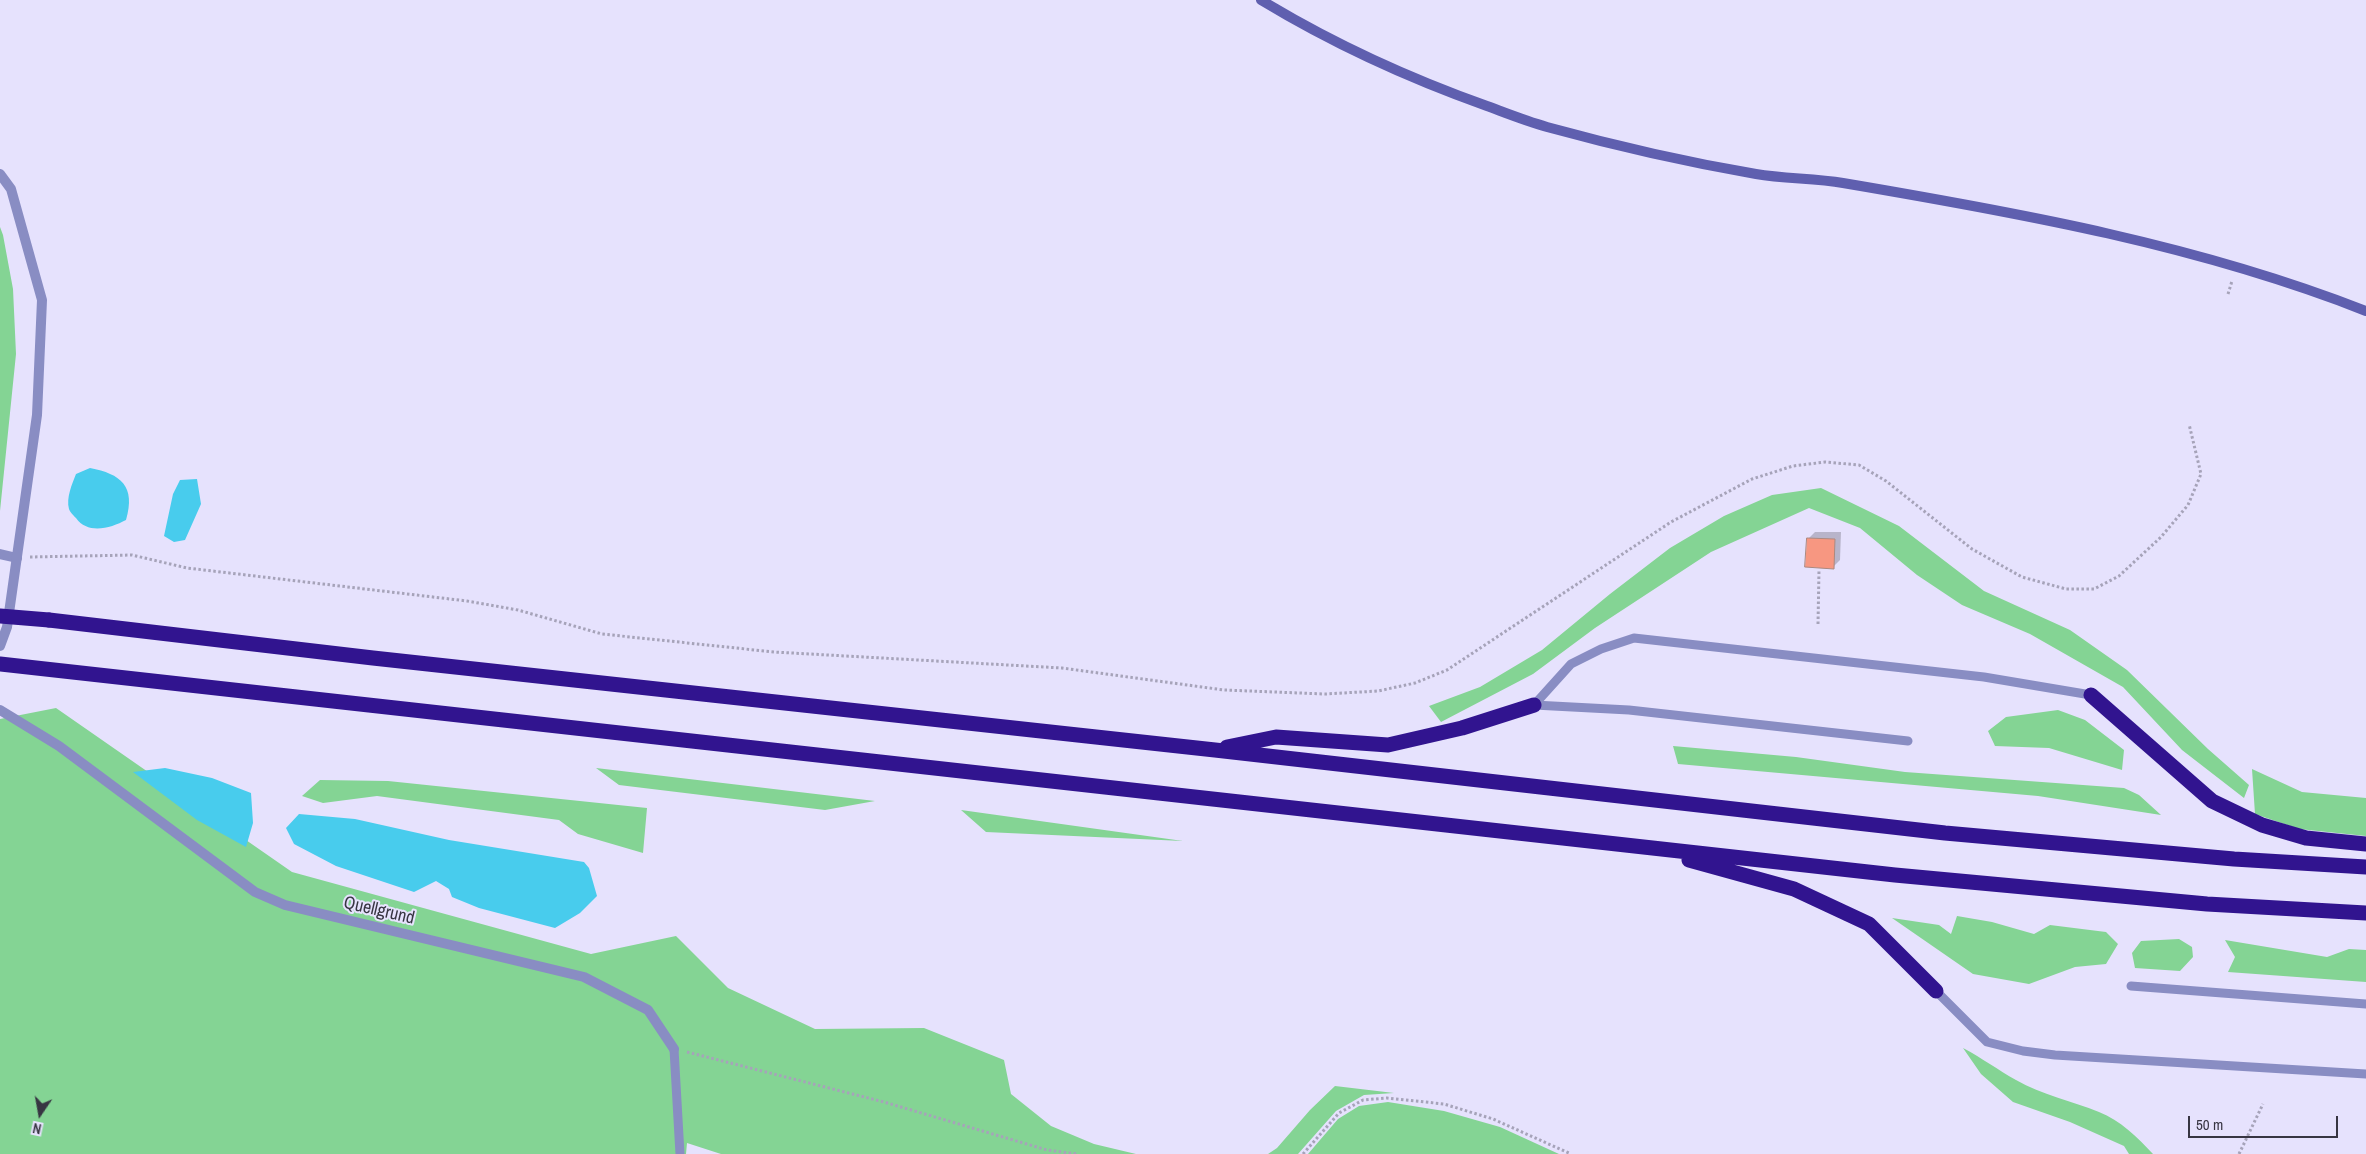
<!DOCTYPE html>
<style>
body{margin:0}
#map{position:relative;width:2366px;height:1154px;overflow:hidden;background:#e6e2fd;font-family:"Archivo Narrow",sans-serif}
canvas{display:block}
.north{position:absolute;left:15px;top:1089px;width:50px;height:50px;-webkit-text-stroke:4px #e6e2fd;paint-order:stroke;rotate:192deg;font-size:14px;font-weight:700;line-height:20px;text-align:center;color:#373542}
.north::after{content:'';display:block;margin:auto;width:18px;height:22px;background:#373542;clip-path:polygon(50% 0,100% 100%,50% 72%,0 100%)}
.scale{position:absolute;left:2188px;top:1116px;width:150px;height:22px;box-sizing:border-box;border:2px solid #373542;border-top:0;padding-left:6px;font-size:15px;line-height:18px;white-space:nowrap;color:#373542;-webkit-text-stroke:4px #e6e2fd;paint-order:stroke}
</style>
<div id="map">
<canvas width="2366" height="1154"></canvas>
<div class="north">N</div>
<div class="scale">50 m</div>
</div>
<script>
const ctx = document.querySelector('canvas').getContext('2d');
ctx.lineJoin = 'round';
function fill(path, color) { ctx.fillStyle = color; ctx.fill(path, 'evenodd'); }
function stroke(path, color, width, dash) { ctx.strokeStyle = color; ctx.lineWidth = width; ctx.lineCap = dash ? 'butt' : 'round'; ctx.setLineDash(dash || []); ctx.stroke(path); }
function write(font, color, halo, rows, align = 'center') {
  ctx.font = font + ' "Archivo Narrow",sans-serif'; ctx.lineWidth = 4; ctx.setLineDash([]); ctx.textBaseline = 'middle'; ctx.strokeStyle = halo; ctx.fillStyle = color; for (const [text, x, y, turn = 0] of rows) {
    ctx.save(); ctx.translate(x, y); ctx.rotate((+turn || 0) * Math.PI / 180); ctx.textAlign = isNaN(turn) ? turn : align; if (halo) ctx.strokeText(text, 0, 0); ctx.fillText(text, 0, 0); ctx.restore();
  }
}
const green = new Path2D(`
 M0 227 3 235 13 289 16 354 0 511Z
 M1821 488 1899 526 1984 591 2070 630 2127 670 2208 749 2249 785 2244 798 2182 750 2123 687 2030 634 1962 605 1917 575 1860 528 1809 508 1711 552 1595 628 1533 674 1441 722 1429 706 1480 687 1542 650 1610 594 1670 548 1724 516 1772 495Z
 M56 708 292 872 591 954 676 936 728 988 815 1029 924 1028 1004 1060 1011 1094 1051 1126 1094 1144 1136 1154H721L687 1143 686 1154H0V719Z
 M2058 710 2085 720 2124 750 2122 770 2049 748 1995 746 1988 731 2006 717Z
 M1673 746 1796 757 1905 772 2124 788 2139 795 2161 815 2038 796 1678 764Z
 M596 768 875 801 825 810 619 785Z
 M2252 769 2302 792 2366 798V836L2299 829 2255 814Z
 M320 780 388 781 647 808 643 853 578 834 559 820 377 796 323 803 302 796Z
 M961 810 1183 841 986 832Z
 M1957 916 1992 922 2034 934 2050 925 2106 932 2118 944 2106 964 2075 967 2029 984 1973 974 1892 918 1939 925 1951 934Z
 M2179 939 2192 947 2193 957 2180 971 2135 968 2132 953 2141 941Z
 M2225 940 2327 957 2349 949 2366 950V982L2228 972 2235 957Z
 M1963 1048C1982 1058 1998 1070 2016 1080 2042 1095 2072 1101 2099 1112 2120 1120 2138 1138 2153 1154H2129L2124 1146 2070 1122 2013 1102 1981 1074Z
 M1335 1086 1394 1093 1364 1095 1336 1111 1298 1154H1268L1277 1148 1310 1110Z
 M1388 1102 1444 1111 1500 1127 1559 1154H1308L1338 1119 1359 1106Z`);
const water = new Path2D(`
 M90 468C121 474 136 486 126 520 111 528 88 535 76 518 74 516 70 512 69 509 66 498 72 484 76 474Z
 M197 479 201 504 185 540 174 542 164 536 173 494 180 480Z
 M165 768 212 778 251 793 253 823 246 847 197 820 133 772Z
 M299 814 355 819 449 840 584 862 589 868 597 896 580 913 555 928 479 908 452 897 449 889 436 881 414 892 336 866 294 844 286 828Z`);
const shadow = new Path2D(`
 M1815 532H1841L1840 560 1833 567 1808 539Z`);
const building = new Path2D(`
 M1807 538 1835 539 1834 569 1805 567Z`);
const path = new Path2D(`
 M2228 294 2232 281
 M30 557 132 555 187 568 467 601 518 610 602 634 774 652 1062 668 1224 690 1325 694 1378 691 1415 683 1447 670 1671 522 1752 479 1793 466 1825 462 1859 465 1886 481 1972 549 2022 577 2066 589H2094L2119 576 2161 537 2188 505 2201 474 2189 424
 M1818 624 1819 570
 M687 1052 884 1102 1047 1150 1078 1154
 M1303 1154 1339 1113 1363 1100 1387 1098 1444 1104 1493 1119 1571 1154
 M2239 1154 2263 1104`);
const service = new Path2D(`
 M1534 705 1571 664 1601 649 1634 638 1984 677 2091 695
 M1534 705 1629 710 1908 741
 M2131 986 2366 1004
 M1936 991 1987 1042 2023 1051 2055 1055 2366 1074
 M674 1049 680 1154`);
const minor = new Path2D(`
 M0 554 17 558
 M0 710 59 746 255 892 285 905 584 977 648 1010 674 1049`);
const tertiary = new Path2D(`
 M0 174 11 189 42 300 37 415 7 627 0 646`);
const secondary = new Path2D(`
 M1261 0C1332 43 1408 78 1487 106 1506 113 1526 121 1547 127 1616 146 1686 162 1756 174 1785 179 1814 178 1843 183 2020 213 2198 245 2366 311`);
const motorway = new Path2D(`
 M49 620 373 658 1215 750 1945 833 2234 859 2366 867
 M0 664 1895 875 2207 904 2366 913
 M2091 695 2212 801 2262 825 2306 838 2366 844
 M1227 747 1276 737 1388 745 1462 728 1534 705
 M1689 860 1794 889 1869 924 1936 991`);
const motorwayBridge = new Path2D(`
 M0 616 49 620`);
const streetNames = [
 ["Quellgrund",379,911,13]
];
fill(green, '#84d494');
fill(water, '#48cced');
fill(shadow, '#0003');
fill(building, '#f79781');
stroke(building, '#ab8880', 1);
stroke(path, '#a6a3b9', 3, [2.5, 2.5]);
stroke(service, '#898dc3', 9);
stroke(minor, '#898dc3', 10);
stroke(tertiary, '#898dc3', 10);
stroke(secondary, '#5f5faf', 10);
stroke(motorway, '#31148f', 15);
stroke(motorwayBridge, '#31148f', 15);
write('18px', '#373542', '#e6e2fd', streetNames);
</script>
